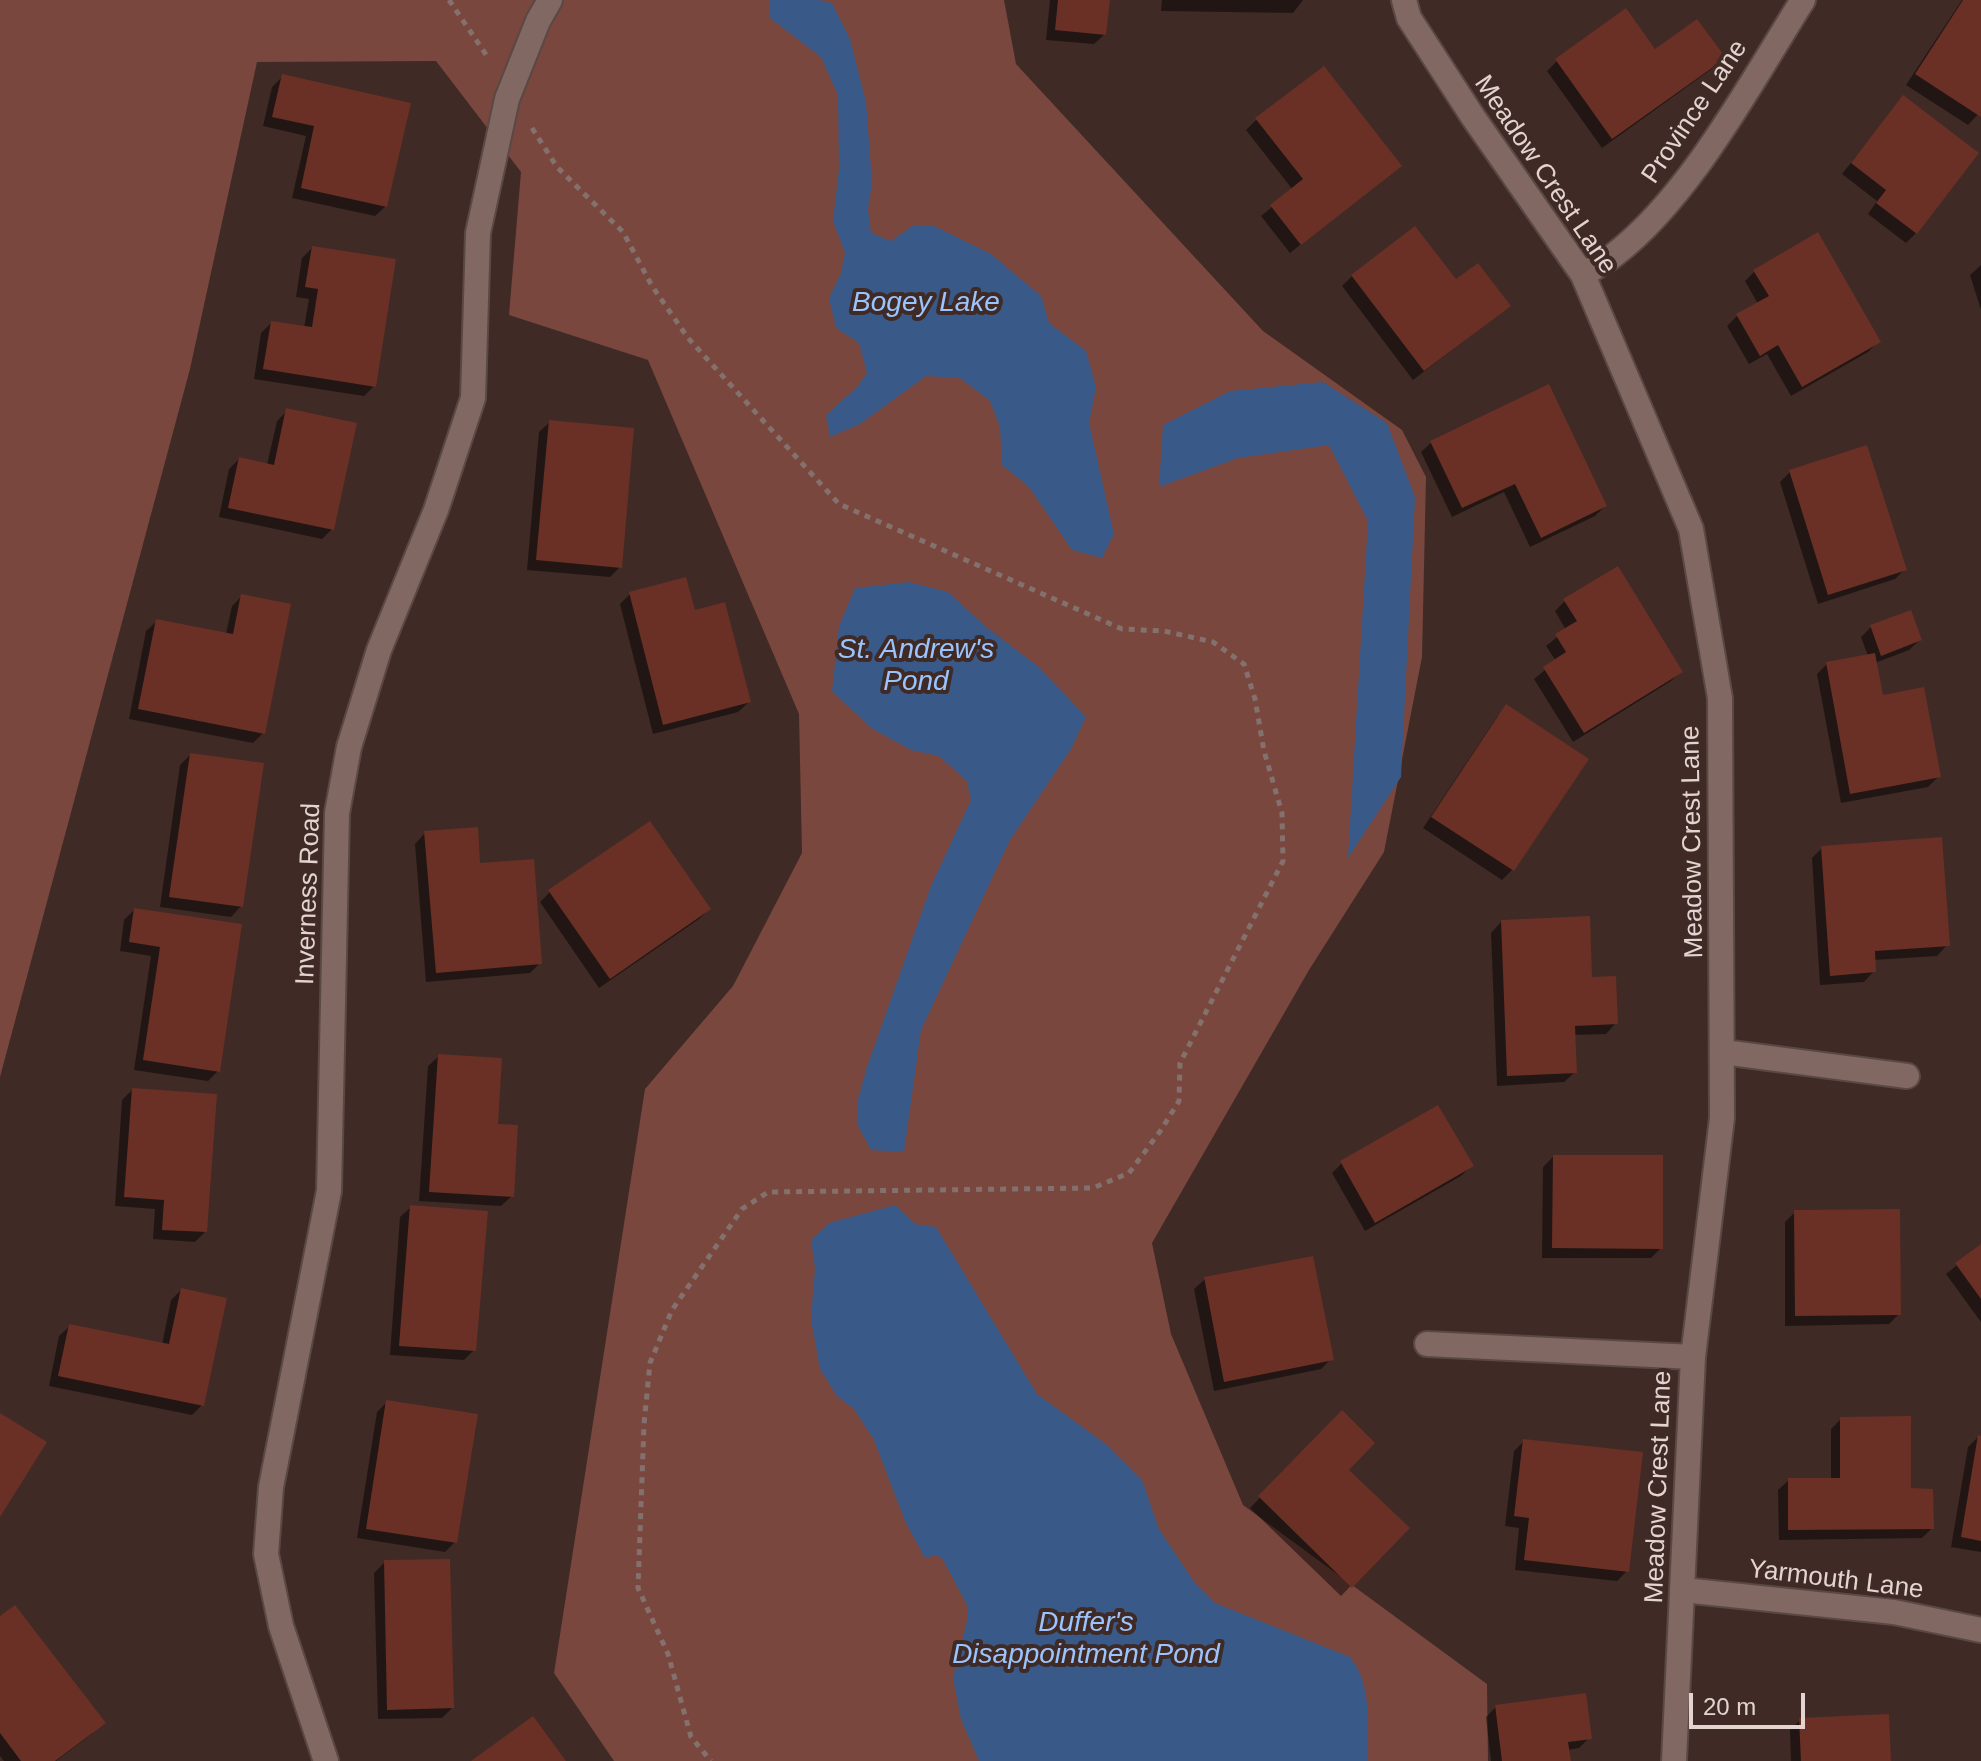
<!DOCTYPE html>
<style>
body{margin:0}
#map{position:relative;width:1981px;height:1761px;overflow:hidden;background:#3f2a25;font-family:Helvetica,sans-serif}
canvas{display:block}
.scale{position:absolute;left:1689px;top:1693px;width:116px;height:36px;box-sizing:border-box;border:4px solid #e3d4d1;border-top:0;padding-left:10px;font-size:24px;line-height:28px;white-space:nowrap;color:#e3d4d1;-webkit-text-stroke:6px #3f2a25;paint-order:stroke}
</style>
<div id="map">
<canvas width="1981" height="1761"></canvas>
<div class="scale">20 m</div>
</div>
<script>
const ctx = document.querySelector('canvas').getContext('2d');
ctx.lineJoin = 'round';
function fill(path, color) { ctx.fillStyle = color; ctx.fill(path, 'evenodd'); }
function stroke(path, color, width, dash) { ctx.strokeStyle = color; ctx.lineWidth = width; ctx.lineCap = dash ? 'butt' : 'round'; ctx.setLineDash(dash || []); ctx.stroke(path); }
function write(font, color, halo, rows, align = 'center') {
  ctx.font = font + ' Helvetica,sans-serif'; ctx.lineWidth = 8; ctx.setLineDash([]); ctx.textBaseline = 'middle'; ctx.strokeStyle = halo; ctx.fillStyle = color; for (const [text, x, y, turn = 0] of rows) {
    ctx.save(); ctx.translate(x, y); ctx.rotate((+turn || 0) * Math.PI / 180); ctx.textAlign = isNaN(turn) ? turn : align; if (halo) ctx.strokeText(text, 0, 0); ctx.fillText(text, 0, 0); ctx.restore();
  }
}
const green = new Path2D(`
 M0 0H1004L1016 64 1263 331 1402 430 1426 477 1422 657 1384 852 1309 970 1152 1243 1171 1334 1243 1505 1487 1684 1488 1761H614L554 1673 645 1089 733 986 802 853 799 714 648 360 509 315 521 172 436 61 257 62 190 369 0 1077Z`);
const water = new Path2D(`
 M769 0H819L832 3 850 39 866 102 872 183 868 209 871 233 891 241 912 226 932 225 991 254 1041 296 1049 323 1086 351 1096 387 1089 423 1114 534 1102 558 1072 550 1029 487 1002 465 1000 427 990 401 960 378 926 376 860 424 830 437 826 415 857 387 867 373 859 343 836 328 829 298 841 273 845 253 833 221 839 168 838 95 821 57 770 18Z
 M1323 382 1387 423 1415 497 1401 777 1348 858 1368 521 1329 445 1238 458 1159 487 1163 425 1230 391Z
 M909 582 948 592 985 626 1040 668 1086 717 1071 749 1010 840 921 1030 904 1152 871 1150 858 1126 857 1103 867 1067 931 886 971 800 967 781 939 756 911 750 871 728 832 691 839 626 855 588Z
 M895 1205 915 1224 936 1227 1037 1394 1107 1445 1142 1480 1159 1529 1194 1582 1215 1603 1350 1657C1373 1685 1367 1727 1368 1761H979L961 1719 953 1678 967 1621V1605L942 1558 936 1555 925 1558 905 1521 874 1440 854 1409 837 1396 820 1369 811 1319 815 1268 811 1240 829 1223Z`);
const shadow = new Path2D(`
 M1050 0H1108L1105 34 1094 44 1046 40Z
 M1162 0H1303L1293 13 1161 11Z
 M1962 0H1981V111L1968 125 1906 85Z
 M1654 51 1723 58 1713 68 1602 148 1547 71 1557 61Z
 M282 77 386 206 375 216 292 198 306 136 263 126 272 87Z
 M1903 98 1916 233 1906 243 1868 214 1877 201 1842 174Z
 M1256 120 1399 166 1290 253 1261 216 1293 190 1246 130Z
 M312 248 374 386 364 396 254 379 261 333 271 323 304 328 309 299 296 297 302 258Z
 M1981 265V310L1970 275Z
 M1755 271 1878 342 1868 352 1791 396 1767 354 1749 364 1727 326 1737 316 1758 304 1745 281Z
 M1352 276 1498 315 1413 380 1342 286Z
 M287 411 332 529 322 539 219 517 229 469 239 459 267 465 277 421Z
 M550 422 620 567 610 577 527 570 539 432Z
 M1432 442 1605 506 1595 516 1530 547 1504 492 1452 517 1421 452Z
 M1790 472 1905 569 1895 579 1818 604 1780 482Z
 M630 594 693 613 749 702 738 712 653 734 620 604Z
 M242 596 263 733 253 743 129 719 146 631 157 621 226 634 232 606Z
 M1565 601 1681 671 1671 681 1573 742 1534 679 1556 661 1546 646 1566 630 1555 611Z
 M1871 627 1920 640 1909 650 1875 663 1882 697 1938 777 1928 787 1841 803 1817 674 1827 664 1868 656 1861 637Z
 M1507 707 1586 759 1512 870 1502 880 1423 828 1497 717Z
 M190 755 241 906 231 917 160 907 180 765Z
 M425 833 540 963 530 973 426 982 415 844Z
 M1822 848 1947 945 1937 956 1873 960 1874 971 1864 982 1820 985 1812 858Z
 M550 892 709 909 699 919 599 988 540 902Z
 M134 910 240 926 218 1071 208 1081 134 1070 151 956 120 951 124 920Z
 M1501 922 1591 979 1616 1023 1606 1034 1573 1035 1575 1072 1564 1082 1497 1086 1491 933Z
 M439 1056 496 1125 512 1196 501 1206 419 1201 428 1066Z
 M132 1090 205 1232 195 1242 153 1239 155 1209 115 1206 122 1100Z
 M1553 1157 1661 1248 1651 1258H1542L1543 1167Z
 M1342 1163 1471 1166 1461 1176 1365 1231 1332 1173Z
 M411 1207 474 1350 464 1360 390 1355 400 1217Z
 M1795 1212 1899 1314 1889 1324 1785 1326V1222Z
 M1981 1246V1322L1946 1274Z
 M1205 1279 1331 1359 1321 1369 1214 1391 1194 1289Z
 M181 1290 202 1405 192 1415 49 1386 59 1336 70 1326 162 1345 171 1300Z
 M387 1402 455 1542 445 1552 357 1538 377 1412Z
 M1342 1413 1346 1470 1407 1528 1341 1596 1250 1508Z
 M1841 1419 1909 1490 1932 1528 1922 1538 1779 1540 1778 1490 1789 1480H1831V1429Z
 M1978 1437 1981 1438V1552L1951 1547 1968 1447Z
 M1524 1441 1627 1571 1617 1581 1515 1570 1519 1528 1505 1526 1514 1451Z
 M385 1562 452 1708 442 1718 378 1719 374 1573Z
 M0 1619 93 1733 56 1761H4L0 1756Z
 M1496 1707 1589 1738 1579 1748 1567 1750 1569 1761H1491L1486 1717Z
 M1800 1720 1889 1761H1791L1790 1730Z`);
const building = new Path2D(`
 M1058 0H1110L1106 35 1055 30Z
 M1963 0H1981V117L1915 74Z
 M1626 8 1655 49 1697 19 1726 58 1612 139 1555 59Z
 M1324 66 1402 166 1301 245 1270 205 1303 179 1255 118Z
 M282 74 411 103 387 207 301 188 314 126 272 117Z
 M1903 95 1979 153 1917 234 1876 203 1886 190 1851 163Z
 M1415 226 1456 279 1478 263 1511 306 1424 371 1351 275Z
 M1818 232 1881 342 1802 387 1778 345 1760 356 1736 314 1769 296 1753 270Z
 M312 246 396 259 376 387 263 369 271 321 312 327 318 289 305 287Z
 M1549 384 1607 506 1541 538 1515 484 1462 508 1430 441Z
 M286 408 357 423 334 530 228 508 239 457 274 465Z
 M549 420 634 428 622 568 536 560Z
 M1867 445 1907 570 1828 595 1789 470Z
 M1618 566 1683 672 1584 733 1543 667 1566 652 1555 634 1577 621 1563 599Z
 M686 577 695 610 725 602 751 702 663 725 629 592Z
 M241 594 291 604 265 734 138 709 156 619 233 634Z
 M1911 610 1922 640 1881 656 1870 625Z
 M1875 653 1883 695 1924 687 1941 777 1850 794 1826 662Z
 M1506 704 1589 759 1514 871 1431 817Z
 M190 753 264 763 243 907 169 897Z
 M650 821 711 909 610 979 548 890Z
 M478 827 480 863 534 859 542 964 436 973 424 831Z
 M1942 837 1950 946 1875 951 1876 972 1830 976 1821 846Z
 M134 908 242 924 220 1072 143 1060 160 947 129 942Z
 M1590 916 1592 977 1616 976 1618 1024 1575 1026 1577 1073 1507 1076 1501 920Z
 M438 1054 502 1058 498 1124 518 1125 514 1197 429 1192Z
 M132 1088 217 1094 207 1232 162 1230 164 1200 124 1197Z
 M1438 1105 1474 1166 1375 1223 1340 1161Z
 M1553 1155H1663V1249L1552 1248Z
 M410 1205 488 1211 476 1351 399 1346Z
 M1900 1209 1901 1315 1795 1316 1794 1210Z
 M1981 1244V1299L1955 1263Z
 M1313 1256 1334 1360 1224 1382 1204 1277Z
 M181 1288 227 1298 204 1406 58 1376 69 1324 169 1344Z
 M386 1400 478 1414 457 1543 366 1529Z
 M1342 1410 1375 1443 1349 1470 1410 1528 1352 1588 1258 1496Z
 M0 1413 47 1442 0 1517Z
 M1911 1416V1488L1933 1489 1934 1529 1788 1530V1478H1840V1417Z
 M1978 1435 1981 1436V1541L1961 1537Z
 M1523 1439 1643 1452 1629 1572 1524 1560 1529 1518 1514 1516Z
 M450 1559 454 1708 387 1710 384 1560Z
 M15 1605 106 1723 55 1761H21L0 1733V1616Z
 M1586 1693 1592 1739 1568 1742 1571 1761H1502L1495 1705Z
 M1889 1714 1891 1761H1801L1799 1718Z
 M533 1716 566 1761H471Z`);
const path = new Path2D(`
 M449 0 489 59
 M532 128 557 167 623 232 652 286 688 338 839 504 1122 629 1164 631 1213 642 1244 664 1255 699 1264 751 1282 813 1283 861 1180 1063 1179 1101 1161 1130 1129 1173 1093 1188 768 1192 742 1209 672 1310 650 1363 644 1424 638 1588 668 1654 691 1737 711 1761`);
const minor = new Path2D(`
 M1404 0 1409 18 1473 117 1583 275 1691 529 1720 698 1722 1118 1693 1357 1674 1761
 M1583 275C1593 268 1605 262 1614 255 1691 196 1751 82 1803 0
 M1723 1052 1907 1076
 M1427 1344 1693 1357
 M1683 1590 1894 1612 1981 1630
 M326 1761 281 1626 266 1554 271 1487 329 1191 337 813 349 747 379 650 436 510 473 398 478 233 507 99 538 21 550 0`);
const streetNames = [
 ["Province Lane",1695,112,-56],
 ["Meadow Crest Lane",1545,175,56],
 ["Meadow Crest Lane",1693,842,-91],
 ["Inverness Road",309,894,-88],
 ["Meadow Crest Lane",1659,1487,-88],
 ["Yarmouth Lane",1836,1580,7]
];
const waterNames = [
 ["Bogey Lake",926,303],
 ["St. Andrew's",916,650],
 ["Pond",916,682],
 ["Duffer's",1086,1623],
 ["Disappointment Pond",1086,1655]
];
fill(green, '#79473d');
fill(water, '#395a88');
fill(shadow, '#0007');
fill(building, '#6a3025');
stroke(minor, '#5a4845', 28);
stroke(path, '#84716d', 5, [6, 6]);
stroke(minor, '#816862', 24);
write('26px', '#e3d4d1', '#3f2a25', streetNames);
write('italic 28px', '#9bc3fd', '#3f2a25', waterNames);
</script>
